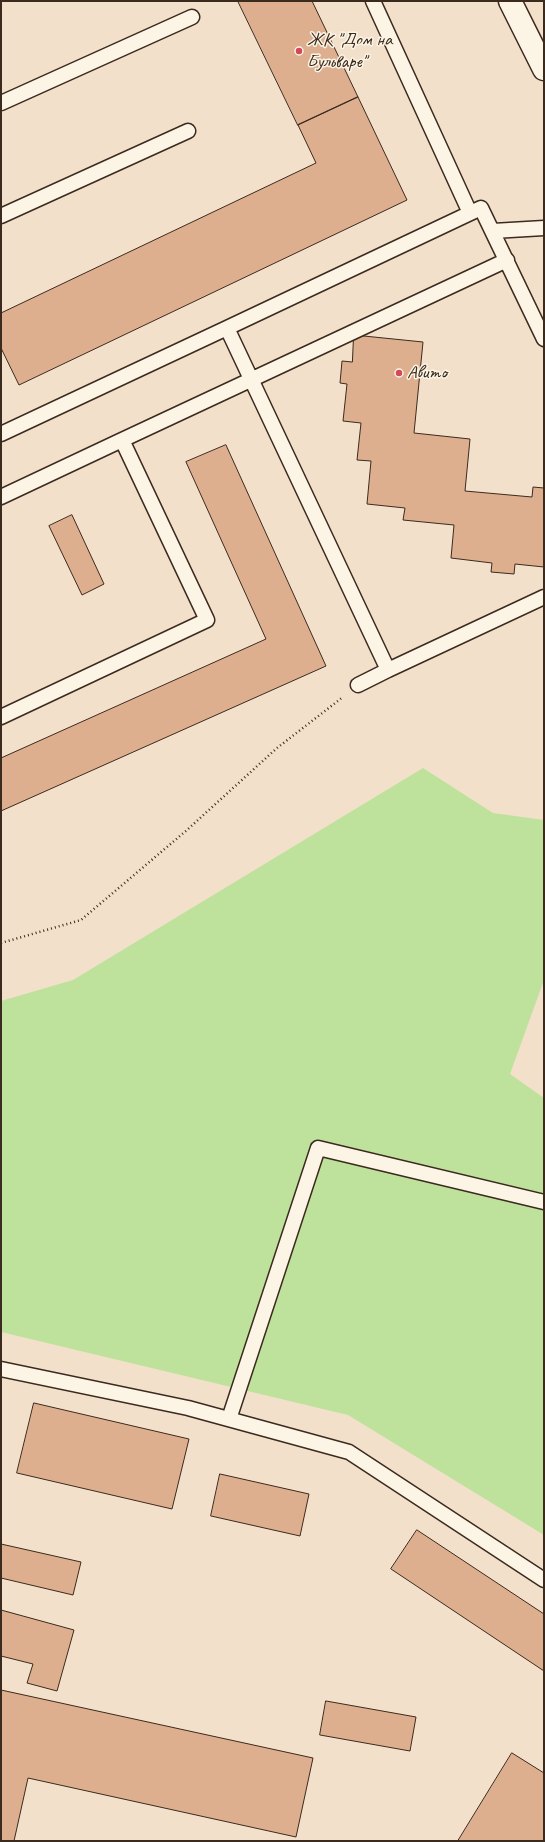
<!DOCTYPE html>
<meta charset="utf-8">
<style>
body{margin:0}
#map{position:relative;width:545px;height:1842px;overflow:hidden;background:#f3e0cb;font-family:Caveat,sans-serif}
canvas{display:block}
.frame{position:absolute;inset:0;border:2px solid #3b2a1e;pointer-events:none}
</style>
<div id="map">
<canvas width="545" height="1842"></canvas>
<div class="frame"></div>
</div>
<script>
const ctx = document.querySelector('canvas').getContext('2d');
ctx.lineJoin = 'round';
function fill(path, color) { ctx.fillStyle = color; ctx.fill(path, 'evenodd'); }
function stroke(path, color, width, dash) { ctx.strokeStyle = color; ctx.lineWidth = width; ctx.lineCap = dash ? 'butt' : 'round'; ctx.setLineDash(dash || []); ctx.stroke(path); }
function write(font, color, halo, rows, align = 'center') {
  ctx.font = font + ' Caveat,sans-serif'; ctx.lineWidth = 3; ctx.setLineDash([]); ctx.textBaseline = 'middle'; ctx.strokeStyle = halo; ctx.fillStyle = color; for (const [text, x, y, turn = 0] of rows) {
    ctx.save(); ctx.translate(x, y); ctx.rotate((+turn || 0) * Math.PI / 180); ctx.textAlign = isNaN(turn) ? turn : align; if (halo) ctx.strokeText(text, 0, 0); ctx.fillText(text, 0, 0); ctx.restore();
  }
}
const green = new Path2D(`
 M423 768 493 813 544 820V980L510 1074 544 1098V1535L348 1415 1 1332V1001L73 980Z`);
const building = new Path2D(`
 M238 1H312L358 97 298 125Z
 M358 97 407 200 19 385 1 348V313L316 163 298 125Z
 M354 335 423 342 414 433 470 439 465 491 532 497 533 487 544 488V567L515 564 514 574 491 572 492 563 451 558 454 525 403 520 405 508 367 504 371 461 357 460 361 423 343 421 347 384 340 383 342 361 352 362Z
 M226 445 326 666 1 811V758L266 639 186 462Z
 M72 515 104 584 82 595 49 526Z
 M34 1403 189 1439 172 1509 17 1473Z
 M220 1474 309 1494 300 1536 211 1516Z
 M417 1530 544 1614V1671L391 1569Z
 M1 1544 81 1562 73 1595 1 1578Z
 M1 1610 74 1630 57 1691 27 1683 33 1664 1 1656Z
 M1 1690 313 1758 296 1837 28 1778 14 1841H1Z
 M326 1701 416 1717 410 1751 320 1735Z
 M512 1753 544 1773V1841H458Z`);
const path = new Path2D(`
 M1 943 81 920 187 830 277 748 343 697`);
const lane = new Path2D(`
 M373 1 470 213
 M1 103 192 17
 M1 216 188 131
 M493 231 544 228
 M227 328 481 208 544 339
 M1 434 227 328 388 670 544 597
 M1 497 122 440
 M358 685 388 670
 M1 717 207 620 122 440 507 260
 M1 1369 188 1408 349 1452 544 1580
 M229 1419 318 1148 544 1202`);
const street = new Path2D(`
 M510 1 544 69`);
const markers = [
 [299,51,4,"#d1495b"],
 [399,373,4,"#d1495b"]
];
const poiNames = [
 ["ЖК \"Дом на",307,40],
 ["Бульваре\"",307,62],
 ["Авито",407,373]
];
fill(green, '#bee29c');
fill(building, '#ddaf8f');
stroke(building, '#3b2a1e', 1);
stroke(lane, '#3b2a1e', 17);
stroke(street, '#3b2a1e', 25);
stroke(path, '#3b2a1e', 2.5, [1, 3]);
stroke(lane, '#fcf5e5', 14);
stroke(street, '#fcf5e5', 22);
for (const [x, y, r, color] of markers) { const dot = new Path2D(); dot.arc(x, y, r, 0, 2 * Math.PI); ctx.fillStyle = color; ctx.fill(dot); stroke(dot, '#fcf5e5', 1.5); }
write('19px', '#3b2a1e', '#fcf5e5', poiNames, 'left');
</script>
